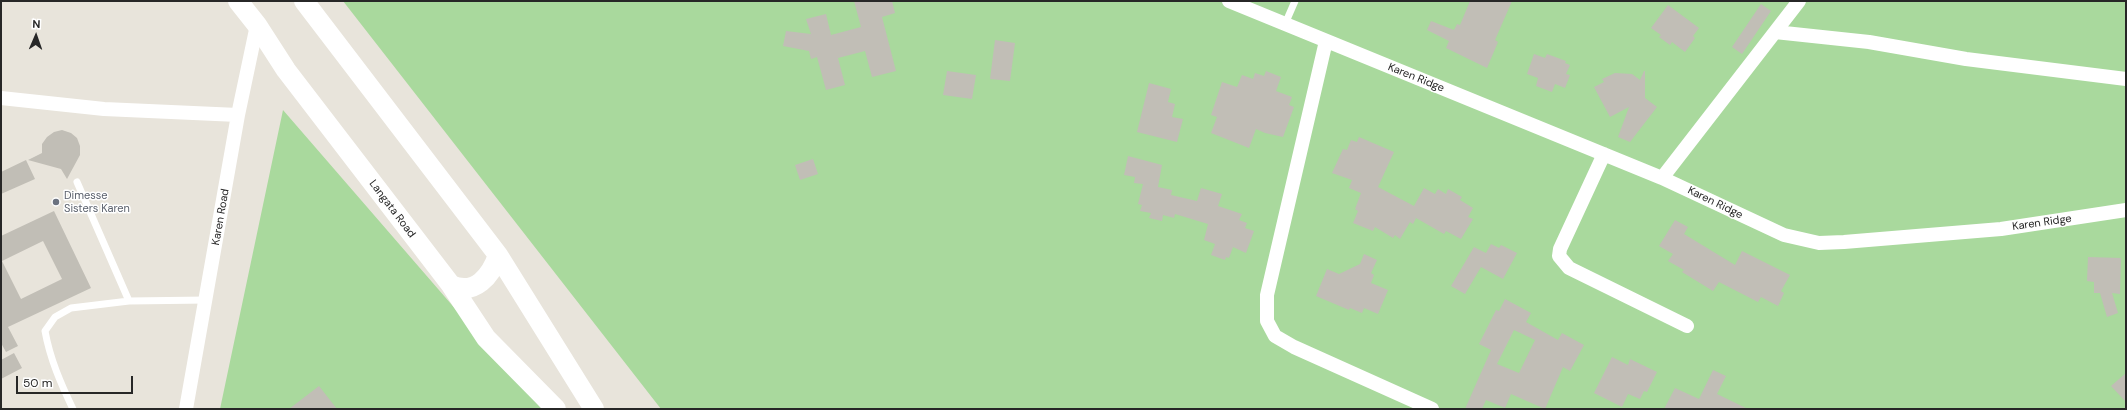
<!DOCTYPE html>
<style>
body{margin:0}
#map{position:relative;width:2127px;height:410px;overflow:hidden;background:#e8e4db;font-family:"DM Sans",sans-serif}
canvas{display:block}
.frame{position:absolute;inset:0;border:2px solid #272727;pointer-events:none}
.north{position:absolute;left:16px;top:16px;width:40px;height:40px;-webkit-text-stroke:3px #fff;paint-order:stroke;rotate:2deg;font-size:11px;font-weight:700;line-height:16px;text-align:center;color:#272727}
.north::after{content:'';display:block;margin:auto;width:14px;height:18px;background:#272727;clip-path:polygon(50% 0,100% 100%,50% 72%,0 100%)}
.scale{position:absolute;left:16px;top:376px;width:117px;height:18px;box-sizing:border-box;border:2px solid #272727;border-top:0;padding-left:5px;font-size:12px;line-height:14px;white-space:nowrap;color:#272727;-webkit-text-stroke:3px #fff;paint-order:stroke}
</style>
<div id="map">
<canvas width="2127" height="410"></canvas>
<div class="frame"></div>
<div class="north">N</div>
<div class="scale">50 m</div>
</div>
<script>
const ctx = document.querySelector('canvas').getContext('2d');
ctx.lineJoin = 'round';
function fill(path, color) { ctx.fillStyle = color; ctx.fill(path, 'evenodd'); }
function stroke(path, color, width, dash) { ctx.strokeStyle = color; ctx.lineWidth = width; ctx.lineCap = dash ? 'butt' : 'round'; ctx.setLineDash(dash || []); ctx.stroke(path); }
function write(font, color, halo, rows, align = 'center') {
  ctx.font = font + ' "DM Sans",sans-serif'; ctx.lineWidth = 3; ctx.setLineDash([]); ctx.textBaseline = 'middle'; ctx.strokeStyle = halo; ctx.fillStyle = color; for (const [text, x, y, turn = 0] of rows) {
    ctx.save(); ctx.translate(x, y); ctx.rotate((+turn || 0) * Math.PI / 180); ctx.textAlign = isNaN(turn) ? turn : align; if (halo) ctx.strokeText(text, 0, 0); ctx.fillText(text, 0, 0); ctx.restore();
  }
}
const green = new Path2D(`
 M343 1H2126V409H661Z
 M283 110 542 409H220Z`);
const building = new Path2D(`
 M854 1H892L895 13 882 17 896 71 872 77 865 51 838 58 845 85 826 90 817 57 811 59 809 51 783 46 786 31 811 34 806 19 826 14 831 35 861 27Z
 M1470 1H1512L1495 40 1498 42 1487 68 1446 48 1449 41 1427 30 1431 21 1454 30 1457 24 1460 25Z
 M1761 4 1771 11 1742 54 1732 47Z
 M1668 5 1699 28 1693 36 1695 38 1685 52 1672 42 1670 45 1659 37 1661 35 1651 28Z
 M995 40 1015 43 1010 81 990 79Z
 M1534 54 1545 58 1547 54 1566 61 1565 63 1570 65 1566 74 1570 75 1565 88 1555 84 1552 92 1536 86 1538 78 1527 74Z
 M947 71 976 75 972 99 943 95Z
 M1266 71 1281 77 1276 91 1292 97 1289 105 1294 107 1283 137 1265 133 1256 129 1249 148 1211 133 1217 117 1211 115 1222 82 1237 87 1242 75 1253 79 1255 73 1264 76Z
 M1644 71H1645V98L1657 107 1630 142 1618 137 1629 107 1610 117 1594 87 1604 82 1602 79 1615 73 1632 74 1640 80Z
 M1149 83 1171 89 1168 102 1175 104 1172 117 1183 119 1177 142 1137 132Z
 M62 130 71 133 77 138 80 146V155L67 179 61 169 28 160 42 153V144L47 137 54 132Z
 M1359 137 1394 152 1378 187 1414 206 1424 188 1435 194 1438 189 1446 194 1448 189 1462 197 1460 200 1473 208 1468 217 1473 219 1461 239 1446 231 1444 234 1416 218 1413 224 1410 222 1400 239 1395 235 1393 238 1375 227 1373 231 1353 223 1358 211 1355 209 1361 193 1349 188 1352 180 1332 173 1343 149 1347 150 1351 140 1357 142Z
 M1128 156 1162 165 1158 187 1172 190 1171 195 1197 201 1201 188 1222 194 1218 206 1242 214 1239 220 1247 223 1245 228 1254 231 1246 253 1233 247 1229 258 1226 257 1225 260 1211 255 1215 244 1204 240 1208 224 1175 214 1174 218 1163 215 1162 221 1149 218 1151 213 1140 211 1142 205 1138 204 1143 184 1134 183 1135 177 1124 175Z
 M813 159 818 174 800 180 795 165Z
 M26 160 35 179 1 194V172Z
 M54 211 91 288 8 327 18 346 6 352 1 343V236ZM43 241 62 279 21 299 2 261Z
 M1675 220 1688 227 1684 234 1735 265 1742 251 1790 275 1781 291 1784 293 1778 306 1761 297 1758 302 1719 282 1713 291 1682 272 1684 270 1668 261 1673 254 1659 246Z
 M1491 244 1499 248 1501 245 1517 253 1503 279 1481 267 1465 294 1451 286 1474 247 1486 253Z
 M1364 254 1377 260 1371 273 1374 275 1371 283 1388 290 1378 314 1364 308 1362 313 1350 308 1349 310 1316 296 1327 269 1339 274 1360 264Z
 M2088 257 2121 258 2120 294 2112 293 2118 313 2107 317 2100 293H2094V282L2087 281Z
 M1505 299 1531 313 1526 322 1558 340 1562 333 1584 345 1570 371 1563 367 1545 409 1511 394 1505 408 1486 400 1482 409H1465L1491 350 1479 344 1496 310 1499 311ZM1514 330 1535 340 1519 373 1497 364Z
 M14 353 22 368 1 379V360Z
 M1612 357 1628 365 1630 359 1657 372 1647 392 1644 391 1640 399 1628 394 1622 407 1594 393Z
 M1713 370 1726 376 1717 394 1748 409H1664L1675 388 1699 399Z
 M2126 373V402L2111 386Z
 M319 386 337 409H289Z`);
const service = new Path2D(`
 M1285 24 1295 1
 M77 182 129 301 207 300
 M73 409C61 384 50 359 45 331L55 317 71 308 129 301`);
const minor = new Path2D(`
 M1229 1 1662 178 1784 235 1819 243 1844 242 2001 229 2126 210
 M1775 32 1869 42 1966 59 2126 79
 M1326 41 1267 295V321L1275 336 1294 347 1432 409
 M1 98 104 109 238 115
 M1604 154 1560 249 1559 256 1569 268 1687 326
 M1662 178 1799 1
 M186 409 238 115 257 25`);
const secondary = new Path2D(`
 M238 1 257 25 286 70 451 285 486 338 556 409
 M304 1 498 255 594 409
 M451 285C475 296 491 276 498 255`);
const markers = [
 [56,202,4,"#6b7280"]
];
const streetNames = [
 ["Karen Ridge",1416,78,22],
 ["Karen Ridge",1715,203,26],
 ["Langata Road",392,209,53],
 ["Karen Road",221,217,-80],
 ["Karen Ridge",2042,223,-8]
];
const worshipNames = [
 ["Dimesse",64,196],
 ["Sisters Karen",64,209]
];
fill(green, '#a9d99d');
fill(building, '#c1beb6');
stroke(service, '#fff', 7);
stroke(minor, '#fff', 14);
stroke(secondary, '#fff', 20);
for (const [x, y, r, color] of markers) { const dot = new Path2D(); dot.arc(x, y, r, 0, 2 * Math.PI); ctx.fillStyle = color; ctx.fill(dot); stroke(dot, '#fff', 1.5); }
write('11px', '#272727', '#fff', streetNames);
write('11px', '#5b616d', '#fff', worshipNames, 'left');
</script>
